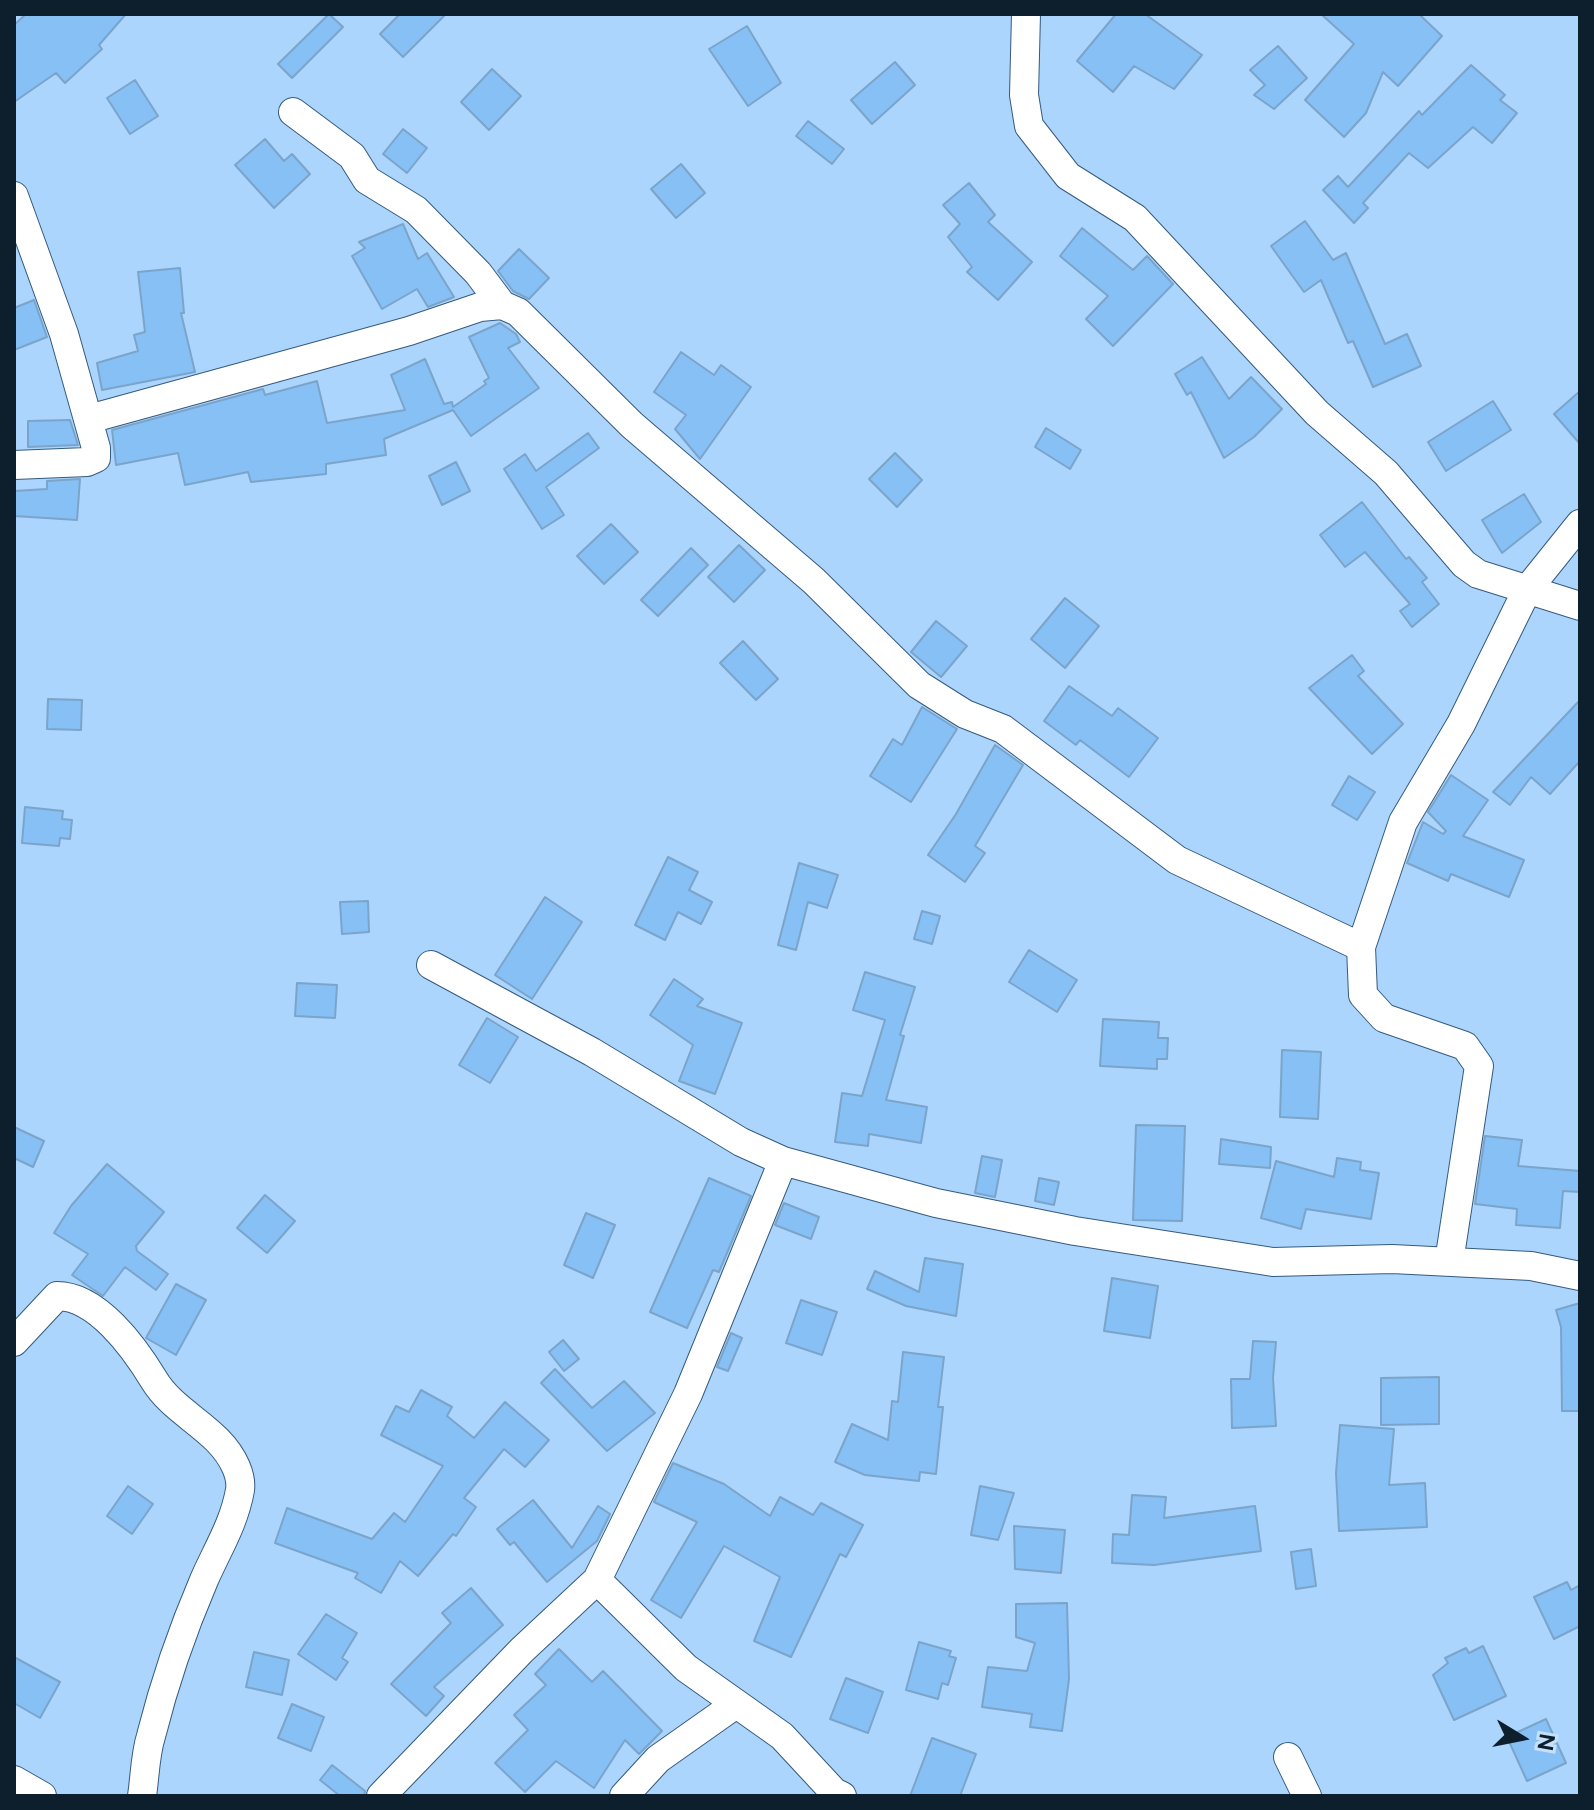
<!DOCTYPE html>
<style>
body{margin:0}
#map{position:relative;width:1594px;height:1810px;overflow:hidden;background:#abd5fd;font-family:Figtree,sans-serif}
canvas{display:block}
.frame{position:absolute;inset:0;border:16px solid #0d1e2c;pointer-events:none}
.north{position:absolute;left:1482px;top:1698px;width:80px;height:80px;-webkit-text-stroke:6px #c7e0f9;paint-order:stroke;rotate:100deg;font-size:22px;font-weight:700;line-height:32px;text-align:center;color:#0d1e2c}
.north::after{content:'';display:block;margin:auto;width:28px;height:36px;background:#0d1e2c;clip-path:polygon(50% 0,100% 100%,50% 72%,0 100%)}
</style>
<div id="map">
<canvas width="1594" height="1810"></canvas>
<div class="frame"></div>
<div class="north">N</div>
</div>
<script>
const ctx = document.querySelector('canvas').getContext('2d');
ctx.lineJoin = 'round';
function fill(path, color) { ctx.fillStyle = color; ctx.fill(path, 'evenodd'); }
function stroke(path, color, width, dash) { ctx.strokeStyle = color; ctx.lineWidth = width; ctx.lineCap = dash ? 'butt' : 'round'; ctx.setLineDash(dash || []); ctx.stroke(path); }
const building = new Path2D(`
 M26 14H126L99 45 102 49 65 83 56 73 14 102V25Z
 M329 14 343 27 292 78 278 64Z
 M400 14H446L403 57 380 34Z
 M1116 14H1145L1202 55 1174 89 1134 66 1113 92 1077 61Z
 M1321 14H1419L1442 36 1398 86 1383 72 1366 113 1344 137 1305 100 1354 44Z
 M747 26 781 83 748 106 709 49Z
 M1278 46 1307 78 1274 109 1254 95 1265 85 1250 70Z
 M895 62 915 85 872 124 851 100Z
 M1471 65 1505 95 1500 100 1517 113 1492 143 1473 127 1428 168 1409 153 1363 203 1368 208 1354 223 1323 190 1338 176 1348 187 1419 111 1422 115Z
 M492 69 521 96 489 130 461 102Z
 M135 80 158 116 130 134 107 98Z
 M808 121 844 149 832 164 796 136Z
 M403 129 427 148 407 173 383 154Z
 M265 139 284 161 292 154 310 174 274 208 235 165Z
 M681 164 705 193 676 218 651 189Z
 M969 183 995 215 988 222 1032 262 998 300 967 272 972 267 948 237 960 224 943 205Z
 M1305 221 1333 260 1346 253 1385 344 1407 334 1421 366 1373 387 1353 341 1348 343 1321 280 1304 292 1271 246Z
 M403 224 418 259 427 253 454 297 428 307 417 289 382 309 352 256 365 248 359 242Z
 M1082 228 1133 270 1147 256 1173 284 1113 346 1086 319 1108 296 1060 256Z
 M519 249 549 278 529 299 513 291 498 271Z
 M180 268 184 313H181L195 372 102 390 97 363 138 351 134 335 145 332 138 272Z
 M34 300 47 337 14 350V308Z
 M500 323 516 334 520 342 508 348 539 388 471 436 453 410 384 439 386 455 326 464V474L251 482 248 472 185 485 178 453 116 465 112 430 263 389 265 395 317 381 327 423 405 410 391 375 425 359 444 404 452 402 453 407 486 384 484 381 489 378 469 337Z
 M681 352 714 375 721 365 751 387 700 459 675 429 686 415 654 392Z
 M1202 357 1229 399 1251 377 1282 409 1254 437 1224 458 1191 392 1187 395 1175 374Z
 M1580 391V444L1554 414Z
 M1493 401 1511 430 1446 471 1428 442Z
 M70 420 78 445 28 447V421Z
 M1046 428 1081 450 1070 469 1035 447Z
 M588 433 599 448 546 487 564 515 542 529 504 469 525 454 536 471Z
 M895 453 922 480 897 507 869 479Z
 M456 462 470 491 442 505 429 476Z
 M80 479 77 520 14 516V491L47 489V481Z
 M1524 494 1541 522 1502 553 1482 520Z
 M1362 502 1406 559 1409 557 1427 578 1422 582 1439 604 1412 627 1400 611 1410 604 1365 552 1345 567 1320 535Z
 M611 524 638 552 604 584 577 556Z
 M739 545 765 570 734 602 708 577Z
 M691 548 708 565 658 616 641 600Z
 M1065 598 1099 626 1065 668 1031 639Z
 M936 621 967 646 941 677 911 652Z
 M743 641 778 679 756 700 720 663Z
 M1352 655 1364 671 1358 676 1403 724 1372 754 1309 688Z
 M1069 686 1112 716 1118 708 1158 738 1129 777 1080 740 1076 745 1044 721Z
 M48 699 82 700 81 730 47 729Z
 M1580 700V761L1550 794 1531 777 1510 805 1493 792Z
 M922 707 957 729 911 802 870 776 893 739 902 745Z
 M995 745 1023 765 975 846 985 853 965 882 928 855 956 814Z
 M1451 775 1488 800 1463 836 1524 860 1509 897 1451 874 1448 881 1407 863 1423 822 1443 834 1446 831 1428 812Z
 M1349 776 1375 792 1357 820 1332 805Z
 M25 807 63 811 62 819 72 820 70 839 60 838 59 846 22 843Z
 M668 857 698 872 689 890 712 902 701 924 678 912 665 940 635 925Z
 M799 863 838 875 827 908 808 902 796 950 778 945Z
 M545 897 582 922 532 999 495 975Z
 M368 901 369 932 342 934 340 902Z
 M922 911 940 916 932 944 914 939Z
 M1029 950 1077 980 1057 1012 1009 982Z
 M865 972 915 987 900 1035 904 1036 886 1100 927 1107 921 1143 869 1134 868 1146 835 1142 842 1093 862 1096 885 1020 853 1010Z
 M674 979 703 999 697 1006 742 1023 715 1094 679 1081 693 1045 650 1015Z
 M297 983 337 985 335 1018 295 1016Z
 M487 1018 518 1037 490 1083 459 1065Z
 M1103 1019 1159 1022 1158 1038H1168L1167 1059H1157V1069L1100 1066Z
 M1282 1050 1321 1052 1318 1119 1280 1117Z
 M1136 1125 1185 1126 1182 1221 1133 1220Z
 M14 1127 44 1141 33 1167 14 1158Z
 M1485 1136 1522 1140 1518 1166 1580 1171V1192L1563 1191 1560 1228 1516 1225 1517 1209 1475 1204Z
 M1221 1139 1271 1147 1270 1168 1219 1164Z
 M982 1156 1002 1160 995 1197 975 1193Z
 M1337 1158 1361 1162 1360 1170 1379 1173 1371 1219 1306 1209 1301 1229 1261 1218 1276 1161 1334 1177Z
 M107 1164 164 1212 136 1246 137 1251 168 1274 156 1290 125 1267 103 1296 72 1275 88 1254 54 1233 71 1206Z
 M709 1178 751 1196 719 1272 713 1270 687 1328 650 1312Z
 M1039 1178 1059 1182 1054 1205 1035 1201Z
 M265 1195 295 1221 267 1253 237 1228Z
 M784 1203 819 1217 811 1239 775 1225Z
 M586 1213 615 1225 593 1278 564 1265Z
 M925 1258 963 1264 956 1316 906 1306 867 1289 875 1271 919 1292Z
 M1112 1278 1158 1286 1150 1338 1104 1331Z
 M176 1284 206 1300 176 1355 146 1338Z
 M801 1300 837 1312 822 1355 786 1343Z
 M1580 1303V1411H1562L1561 1327 1556 1310Z
 M731 1333 742 1338 728 1371 717 1367Z
 M563 1340 579 1359 564 1371 549 1352Z
 M1253 1341 1276 1342 1273 1378 1276 1426 1232 1428 1231 1379H1250Z
 M903 1352 944 1357 938 1407H943L936 1474 920 1472 919 1481 865 1475 835 1462 852 1424 888 1440 892 1401 898 1402Z
 M555 1369 592 1408 624 1381 655 1413 607 1451 541 1383Z
 M1439 1377V1424L1381 1425V1378Z
 M421 1390 452 1407 447 1416 474 1438 505 1402 549 1440 525 1467 504 1449 464 1498 476 1507 456 1536 453 1534 418 1576 400 1561 381 1593 355 1578 358 1573 275 1543 287 1508 372 1539 394 1513 405 1522 443 1466 381 1435 396 1406 409 1412Z
 M1340 1425 1394 1429 1389 1485 1425 1483 1427 1527 1339 1531 1336 1473Z
 M673 1463 724 1484 770 1516 780 1497 813 1515 821 1503 863 1525 846 1557 840 1554 791 1657 754 1641 780 1577 724 1546 681 1618 651 1600 697 1522 654 1502Z
 M128 1486 153 1504 132 1534 107 1516Z
 M980 1486 1014 1493 998 1540 971 1535Z
 M1132 1495 1166 1497 1164 1518 1255 1506 1261 1551 1154 1565 1112 1563 1113 1534 1129 1535Z
 M533 1500 572 1548 598 1506 610 1514 597 1541 547 1582 514 1542 510 1545 497 1529Z
 M1014 1526 1065 1530 1061 1573 1015 1569Z
 M1311 1549 1316 1586 1296 1589 1291 1552Z
 M1567 1582 1571 1590 1580 1585V1626L1554 1639 1534 1597Z
 M471 1588 503 1625 434 1687 444 1696 426 1716 391 1684 451 1623 442 1613Z
 M1067 1603 1069 1679 1062 1731 1030 1727 1032 1714 982 1707 988 1667 1027 1671 1035 1643 1016 1637V1604Z
 M326 1614 357 1633 342 1658 348 1662 336 1680 298 1654Z
 M919 1642 951 1651 949 1656 956 1658 948 1685 942 1683 938 1699 906 1690Z
 M1483 1646 1506 1696 1454 1720 1433 1675 1448 1663 1445 1658 1466 1648 1469 1653Z
 M559 1649 592 1682 603 1671 662 1731 639 1754 625 1740 594 1788 556 1761 525 1792 495 1763 528 1730 514 1715 546 1685 535 1674Z
 M254 1652 289 1660 282 1695 246 1687Z
 M14 1657 60 1682 40 1718 14 1703Z
 M846 1678 883 1692 868 1733 830 1719Z
 M292 1704 324 1717 311 1751 278 1738Z
 M1546 1719 1566 1763 1527 1781 1507 1737Z
 M932 1738 976 1754 960 1796H910Z
 M332 1765 365 1791 364 1796H340L320 1780Z`);
const minor = new Path2D(`
 M1026 14 1024 95 1029 126 1068 176 1135 218 1317 413 1386 473 1464 564 1478 574 1580 606
 M293 112 352 156 367 180 416 210 478 273 502 305
 M14 196 64 334 96 448V458L87 462 14 465
 M89 419 409 331 480 307 502 305 518 312 632 425 814 581 919 685 965 714 1003 729 1177 860 1361 947
 M431 965 592 1052 741 1142 783 1161 936 1203 1075 1231 1273 1262 1392 1259 1531 1266 1580 1276
 M1449 1262 1479 1066 1465 1046 1384 1018 1363 995 1361 947 1403 822 1461 724 1527 590 1580 524
 M14 1342 57 1296C97 1296 134 1347 154 1380 175 1415 219 1428 236 1467 239 1474 241 1483 240 1490 234 1524 217 1550 204 1580 183 1629 164 1684 151 1736 145 1755 145 1776 142 1796
 M597 1580 688 1394 783 1161
 M1288 1757 1307 1796
 M14 1780 42 1796
 M381 1796 522 1650 597 1580 686 1668 782 1736 834 1792 842 1796
 M624 1796 658 1759 736 1704`);
fill(building, '#87c0f5');
stroke(building, '#7ba4ca', 2);
stroke(minor, '#355b7e', 30);
stroke(minor, '#fff', 28);
</script>
